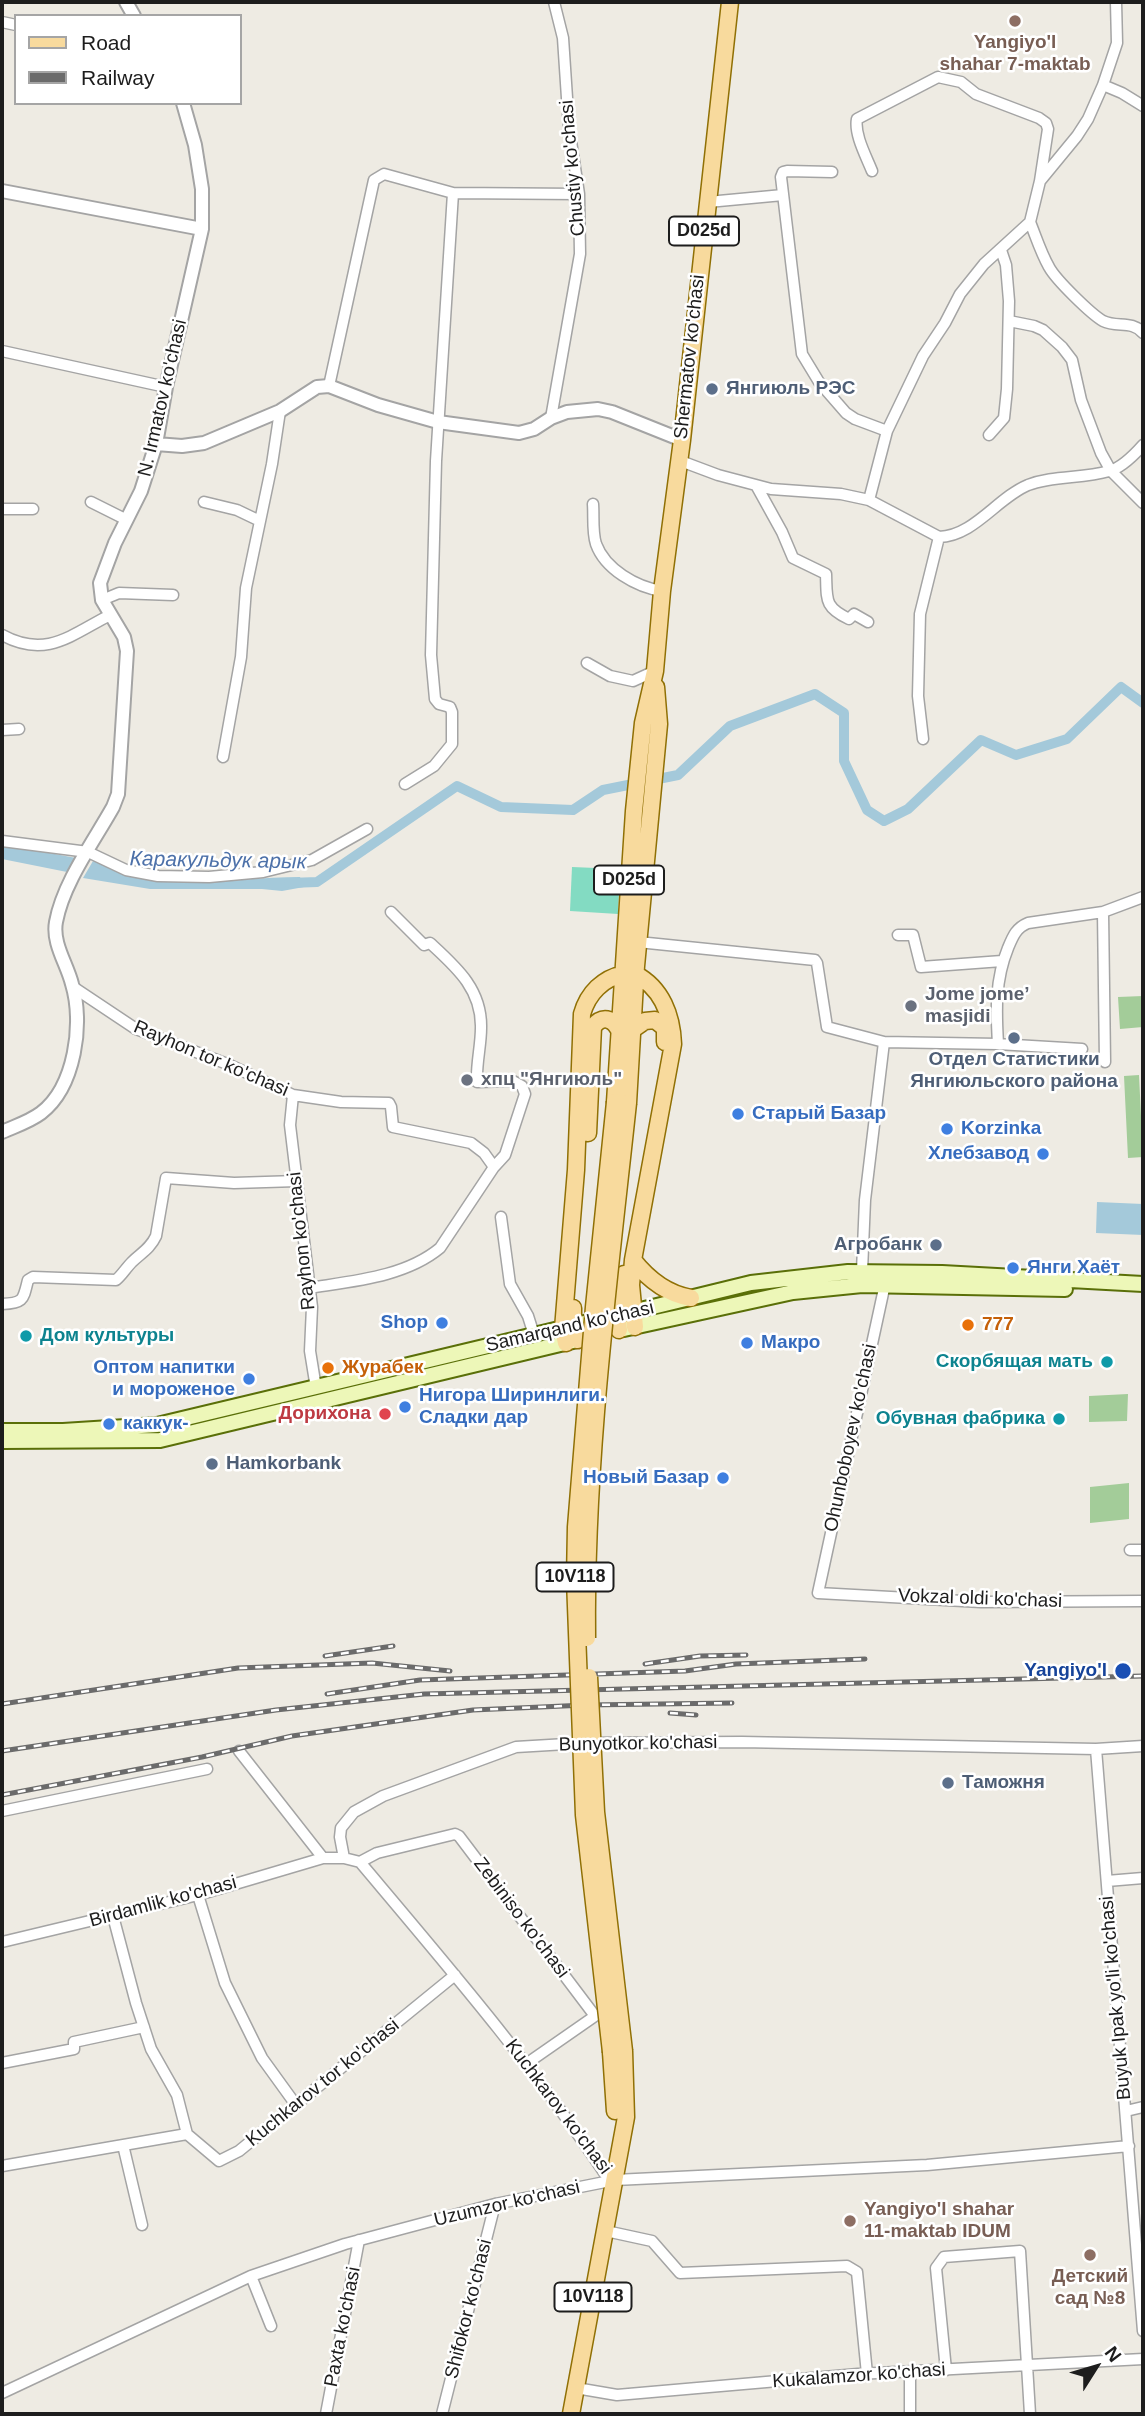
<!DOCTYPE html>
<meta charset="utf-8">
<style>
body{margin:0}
#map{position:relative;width:1145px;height:2416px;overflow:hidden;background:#eeebe3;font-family:Helvetica,sans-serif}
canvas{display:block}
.frame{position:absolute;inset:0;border:4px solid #1d1d1d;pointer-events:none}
.legend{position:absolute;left:14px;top:14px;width:228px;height:91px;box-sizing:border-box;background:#fff;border:2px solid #a5a5a5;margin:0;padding:9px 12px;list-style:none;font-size:21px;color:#1d1d1d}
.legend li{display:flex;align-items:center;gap:14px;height:35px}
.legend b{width:35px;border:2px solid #a5a5a5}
.north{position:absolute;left:1061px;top:2332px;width:70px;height:70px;-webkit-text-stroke:5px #fff;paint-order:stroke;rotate:53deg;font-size:19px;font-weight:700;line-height:28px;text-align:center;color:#1d1d1d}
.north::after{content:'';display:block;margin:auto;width:24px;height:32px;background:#1d1d1d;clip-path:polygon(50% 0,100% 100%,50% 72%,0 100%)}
</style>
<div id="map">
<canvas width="1145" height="2416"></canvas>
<div class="frame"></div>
<ul class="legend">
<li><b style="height:9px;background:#f8da9d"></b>Road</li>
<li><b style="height:9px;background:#6b6b6b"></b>Railway</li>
</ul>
<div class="north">N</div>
</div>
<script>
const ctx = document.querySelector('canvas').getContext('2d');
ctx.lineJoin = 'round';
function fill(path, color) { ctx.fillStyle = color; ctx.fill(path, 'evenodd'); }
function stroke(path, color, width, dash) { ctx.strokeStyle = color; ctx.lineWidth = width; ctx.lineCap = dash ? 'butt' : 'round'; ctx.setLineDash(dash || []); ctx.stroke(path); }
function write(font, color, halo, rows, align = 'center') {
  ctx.font = font + ' Helvetica,sans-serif'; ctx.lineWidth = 5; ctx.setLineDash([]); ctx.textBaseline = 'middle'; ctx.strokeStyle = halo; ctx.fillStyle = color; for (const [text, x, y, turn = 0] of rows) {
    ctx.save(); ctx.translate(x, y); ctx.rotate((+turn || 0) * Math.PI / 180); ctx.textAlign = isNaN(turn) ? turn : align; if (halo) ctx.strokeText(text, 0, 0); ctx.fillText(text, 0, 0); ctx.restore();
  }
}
const forest = new Path2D(`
 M1143 996V1027L1120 1029 1118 997Z
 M1139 1075 1143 1157 1128 1158 1124 1076Z
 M1128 1394 1127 1421 1089 1422V1396Z
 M1129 1483V1519L1090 1523V1487Z`);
const pitch = new Path2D(`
 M572 867 620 869 618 914 570 911Z`);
const water = new Path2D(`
 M2 844 76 858 67 872 2 859Z
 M93 861C114 869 133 877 155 880 203 886 252 877 300 877L304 887 282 891 262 889H150L83 878Z
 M1097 1202 1143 1204V1235L1096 1233Z`);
const canal = new Path2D(`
 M289 883 317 882 457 786 501 807 573 810 603 790 678 775 730 726 815 694 844 713V761L867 810 884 821 908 809 981 740 1016 755 1067 739 1121 687 1143 703`);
const minor = new Path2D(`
 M2 22 16 25
 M1103 85 1122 93 1143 106
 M872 171C866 156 854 134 857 119L938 77 961 82 976 94 1039 118 1046 123 1048 129 1040 181
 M832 172 787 171 783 172 781 177 802 354 819 382 846 413 855 419 887 431
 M708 202 783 195
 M1030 222C1036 237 1041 253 1049 267 1056 280 1091 314 1103 321 1117 328 1132 320 1143 333
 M1009 321 1034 326 1043 330 1062 347 1072 360 1081 400 1101 453 1111 471 1143 503
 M2 351 166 387
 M329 386 374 180 384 174 453 193 579 194
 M551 418 580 254 579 194 569 128 563 38 554 2
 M989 435 1004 418 1007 389 1009 301 1006 265 1001 250
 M678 460 718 475 771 489 841 494 869 500 939 537C974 536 997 498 1028 485 1054 475 1082 479 1109 471 1121 468 1135 454 1143 445
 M756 485 782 532 793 558 826 574C827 600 824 607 849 619L854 614 868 622
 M869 500 887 431 923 356 945 323 960 294 984 264 1030 222 1040 181 1077 136 1088 119 1103 85 1117 43 1116 2
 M91 502 125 519
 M204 502 237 510 260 521
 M593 504C594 516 592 532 596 544 605 569 636 587 662 591
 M2 509H33
 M102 600 119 593 173 595
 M2 635C46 659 71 635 110 615
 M587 663 610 676 633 681 655 671
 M2 730 19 729
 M923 739 918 696 920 614 939 537
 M223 757 241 657 246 588 272 464 280 411
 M405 784 434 766 452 744V712L450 707 439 704 435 699 431 655 436 461 453 193
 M2 841 88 852 126 870 158 876 209 877 263 872 312 860 367 829
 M1103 912 1105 1062
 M898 935H913L921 967 1002 961
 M638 942 815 960 817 963 827 1027 884 1042 865 1200 862 1271
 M73 987 136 1029 230 1065 293 1095 341 1102 389 1103 391 1107 393 1127 471 1143 484 1153 494 1167
 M884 1042 998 1044C996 1010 995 980 1008 948 1013 936 1016 928 1028 923L1103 912 1143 897
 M998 1044 1082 1049
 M293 1095 290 1125 312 1307 310 1351 316 1388
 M501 1217 510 1284 528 1316 534 1335
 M885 1284 818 1593 981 1602 1143 1601
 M309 1288C353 1281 405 1277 440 1248L494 1167 505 1155 525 1094 522 1086 513 1081 477 1082C476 1064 481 1046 481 1028 482 989 456 967 430 943L424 945 391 912
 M2 1304C24 1303 23 1300 28 1280L33 1277 116 1280C122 1275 126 1268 132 1262 141 1253 150 1249 156 1236L166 1178 234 1183 297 1181
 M1130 1550H1143
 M1096 1749 1143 2331
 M239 1751 323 1858
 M2 1811 207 1769
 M344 1858 360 1862C445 1963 532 2064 605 2174L615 2180
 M360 1862 377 1853 455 1834 459 1836 595 2016 526 2064
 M1107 1881 1143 1878
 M198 1895 225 1983 262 2058 296 2105
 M113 1916 136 2003 151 2049 177 2095 187 2134
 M2 1942 198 1895 323 1858H344L340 1837 341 1828 354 1812 383 1796 516 1747 583 1743 742 1742 1096 1749 1143 1746
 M2 2063 74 2049V2042L144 2027
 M1126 2111 1143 2107
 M187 2134 219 2161 239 2151 455 1975
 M123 2145 142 2225
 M2 2166 187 2134
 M606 2231 652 2241 680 2273 847 2266 857 2272 867 2374
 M251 2276 271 2326
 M946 2370 936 2268 944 2257 1020 2251 1030 2414
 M576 2388 617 2395 858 2374 1143 2359
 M2 2393 251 2276 345 2244 495 2204 615 2180 927 2165 1129 2146
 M326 2414 359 2240
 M442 2414 495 2204
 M910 2414V2372`);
const tertiary = new Path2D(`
 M126 2 134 16
 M2 191 202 229
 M156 444 182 446 204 443 280 411 317 387 329 386 378 405 438 422 519 433 534 429 551 418 567 412 598 409 612 412 682 440
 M2 1132C15 1126 29 1122 41 1113 75 1087 84 1023 72 984 67 964 52 943 56 922 63 883 94 841 113 807L118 794 127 651 124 637 102 600 100 583 115 543 141 491 156 444 166 387 202 229V189L195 145 183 103`);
const secondary = new Path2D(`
 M624 1314 751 1283 848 1272 942 1273 1143 1284
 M624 1329 793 1292 862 1285 1065 1289
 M2 1431H63L157 1425 601 1319
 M2 1441 160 1440 577 1340`);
const primary = new Path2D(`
 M635 974C662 988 672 1016 673 1044L633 1260 631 1285 635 1327
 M632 1030 645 1021 655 1020 665 1028V1042
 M615 1102 634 811 643 723 655 671 662 591 682 440 730 2
 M628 1103 636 966 659 724 656 687
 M588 1133 593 1027C602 1015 613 1018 619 1030
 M633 1260C648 1279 667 1294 691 1298
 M573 1308V1325L578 1340
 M619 1330 617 1316 624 1274
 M566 1343 563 1329 576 1170 582 1014C588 993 603 978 624 974
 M611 2052 615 2111
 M571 2414 626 2117 624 2051`);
const rail = new Path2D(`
 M325 1656 393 1646
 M645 1664 700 1656 746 1655
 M327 1694 420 1680 685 1671 736 1664 865 1659
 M2 1704 238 1668 372 1663 450 1671
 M670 1713 696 1715
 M2 1751 276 1710 424 1694 1143 1676
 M2 1795 202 1757 292 1736 473 1710 586 1705 732 1703`);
const primaryBridge = new Path2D(`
 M587 1638C585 1459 609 1280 628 1103
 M589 1677 596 1812 624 2051
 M611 2052 584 1815 575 1580 576 1527 594 1307 615 1102`);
const markers = [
 [1015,21,7,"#8d6e63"],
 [712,389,7,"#5c6f8a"],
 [911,1006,7,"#6b7280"],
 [1014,1038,7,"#5c6f8a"],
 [467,1080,7,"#6b7280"],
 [738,1114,7,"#3f7fe0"],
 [947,1129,7,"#3f7fe0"],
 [1043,1154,7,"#3f7fe0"],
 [936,1245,7,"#5c6f8a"],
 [1013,1268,7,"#3f7fe0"],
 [442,1323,7,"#3f7fe0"],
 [968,1325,7,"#e8710a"],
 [26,1336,7,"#0f9aa8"],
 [747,1343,7,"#3f7fe0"],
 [1107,1362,7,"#0f9aa8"],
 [328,1368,7,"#e8710a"],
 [249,1379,7,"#3f7fe0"],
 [405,1407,7,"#3f7fe0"],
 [385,1414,7,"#e0444e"],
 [1059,1419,7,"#0f9aa8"],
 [109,1424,7,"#3f7fe0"],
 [212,1464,7,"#5c6f8a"],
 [723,1478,7,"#3f7fe0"],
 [1123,1671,9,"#1a4fb4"],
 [948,1783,7,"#5c6f8a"],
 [850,2221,7,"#8d6e63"],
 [1090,2255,7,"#8d6e63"]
];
const shields = [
 [704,231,70],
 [629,880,70],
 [575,1577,77],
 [593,2297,77]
];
const shieldNames = [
 ["D025d",704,231],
 ["D025d",629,880],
 ["10V118",575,1577],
 ["10V118",593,2297]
];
const educationNames = [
 ["Yangiyo'l",1015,43],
 ["shahar 7-maktab",1015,65],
 ["Yangiyo'l shahar",864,2210,"left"],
 ["11-maktab IDUM",864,2232,"left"],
 ["Детский",1090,2277],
 ["сад №8",1090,2299]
];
const streetNames = [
 ["Chustiy ko'chasi",573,168,-95],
 ["Shermatov ko'chasi",690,357,-84],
 ["N. Irmatov ko'chasi",163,398,-77],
 ["Rayhon tor ko'chasi",211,1059,23],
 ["Rayhon ko'chasi",302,1241,-96],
 ["Samarqand ko'chasi",570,1327,-13],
 ["Ohunboboyev ko'chasi",851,1438,-78],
 ["Vokzal oldi ko'chasi",980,1599,2],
 ["Bunyotkor ko'chasi",638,1744,-1],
 ["Birdamlik ko'chasi",163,1902,-15],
 ["Zebiniso ko'chasi",521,1918,53],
 ["Buyuk Ipak yo'li ko'chasi",1116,1998,-95],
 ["Kuchkarov tor ko'chasi",323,2083,-39],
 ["Kuchkarov ko'chasi",558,2107,53],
 ["Uzumzor ko'chasi",507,2204,-13],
 ["Shifokor ko'chasi",469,2309,-76],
 ["Paxta ko'chasi",343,2327,-79],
 ["Kukalamzor ko'chasi",859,2376,-4]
];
const serviceNames = [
 ["Янгиюль РЭС",726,389],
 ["Отдел Статистики",1014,1060,"center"],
 ["Янгиюльского района",1014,1082,"center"],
 ["Агробанк",922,1245,"right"],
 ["Hamkorbank",226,1464],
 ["Таможня",962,1783]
];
const worshipNames = [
 ["Jome jome’",925,995],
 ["masjidi",925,1017],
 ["хпц \"Янгиюль\"",481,1080]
];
const shopNames = [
 ["Cтарый Базар",752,1114],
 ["Korzinka",961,1129],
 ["Хлебзавод",1029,1154,"right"],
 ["Янги Хаёт",1027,1268],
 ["Shop",428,1323,"right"],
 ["Макро",761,1343],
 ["Оптом напитки",235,1368,"right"],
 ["и мороженое",235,1390,"right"],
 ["Нигора Ширинлиги.",419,1396],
 ["Сладки дар",419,1418],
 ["каккук-",123,1424],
 ["Новый Базар",709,1478,"right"]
];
const foodNames = [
 ["777",982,1325],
 ["Журабек",342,1368]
];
const cultureNames = [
 ["Дом культуры",40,1336,"left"],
 ["Скорбящая мать",1093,1362],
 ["Обувная фабрика",1045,1419]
];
const healthNames = [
 ["Дорихона",371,1414]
];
const transitNames = [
 ["Yangiyo'l",1107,1671]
];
const waterNames = [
 ["Каракульдук арык",218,861,1]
];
fill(forest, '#a3cc99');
fill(pitch, '#83dbc2');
fill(water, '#a4c9da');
stroke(canal, '#a4c9da', 10);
stroke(minor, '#a4a4a4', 13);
stroke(tertiary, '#a4a4a4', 16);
stroke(secondary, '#5a6f08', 18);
stroke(primary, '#907005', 19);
stroke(minor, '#fff', 10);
stroke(tertiary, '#fff', 12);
stroke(secondary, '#edf7b8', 14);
stroke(primary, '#f8da9d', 16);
stroke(rail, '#6b6b6b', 5);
stroke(rail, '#fff', 2.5, [8]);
stroke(primaryBridge, '#907005', 19, []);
stroke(primaryBridge, '#f8da9d', 16);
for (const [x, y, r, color] of markers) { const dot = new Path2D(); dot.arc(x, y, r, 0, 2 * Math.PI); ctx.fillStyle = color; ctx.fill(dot); stroke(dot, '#fff', 2.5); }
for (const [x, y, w] of shields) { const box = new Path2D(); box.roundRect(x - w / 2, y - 14.5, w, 29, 5); ctx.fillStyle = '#fff'; ctx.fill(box); stroke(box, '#1d1d1d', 2); }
write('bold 18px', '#1d1d1d', null, shieldNames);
write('bold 19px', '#785e54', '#fff', educationNames);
write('19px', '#1d1d1d', '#fff', streetNames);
write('bold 19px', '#4e5e75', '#fff', serviceNames, 'left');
write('bold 19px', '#5b616d', '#fff', worshipNames, 'left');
write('bold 19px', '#366cbe', '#fff', shopNames, 'left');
write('bold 19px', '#c56008', '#fff', foodNames, 'left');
write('bold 19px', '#0d838f', '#fff', cultureNames, 'right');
write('bold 19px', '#be3a42', '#fff', healthNames, 'right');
write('bold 19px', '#164399', '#fff', transitNames, 'right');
write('italic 21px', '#4d71a9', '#fff', waterNames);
</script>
